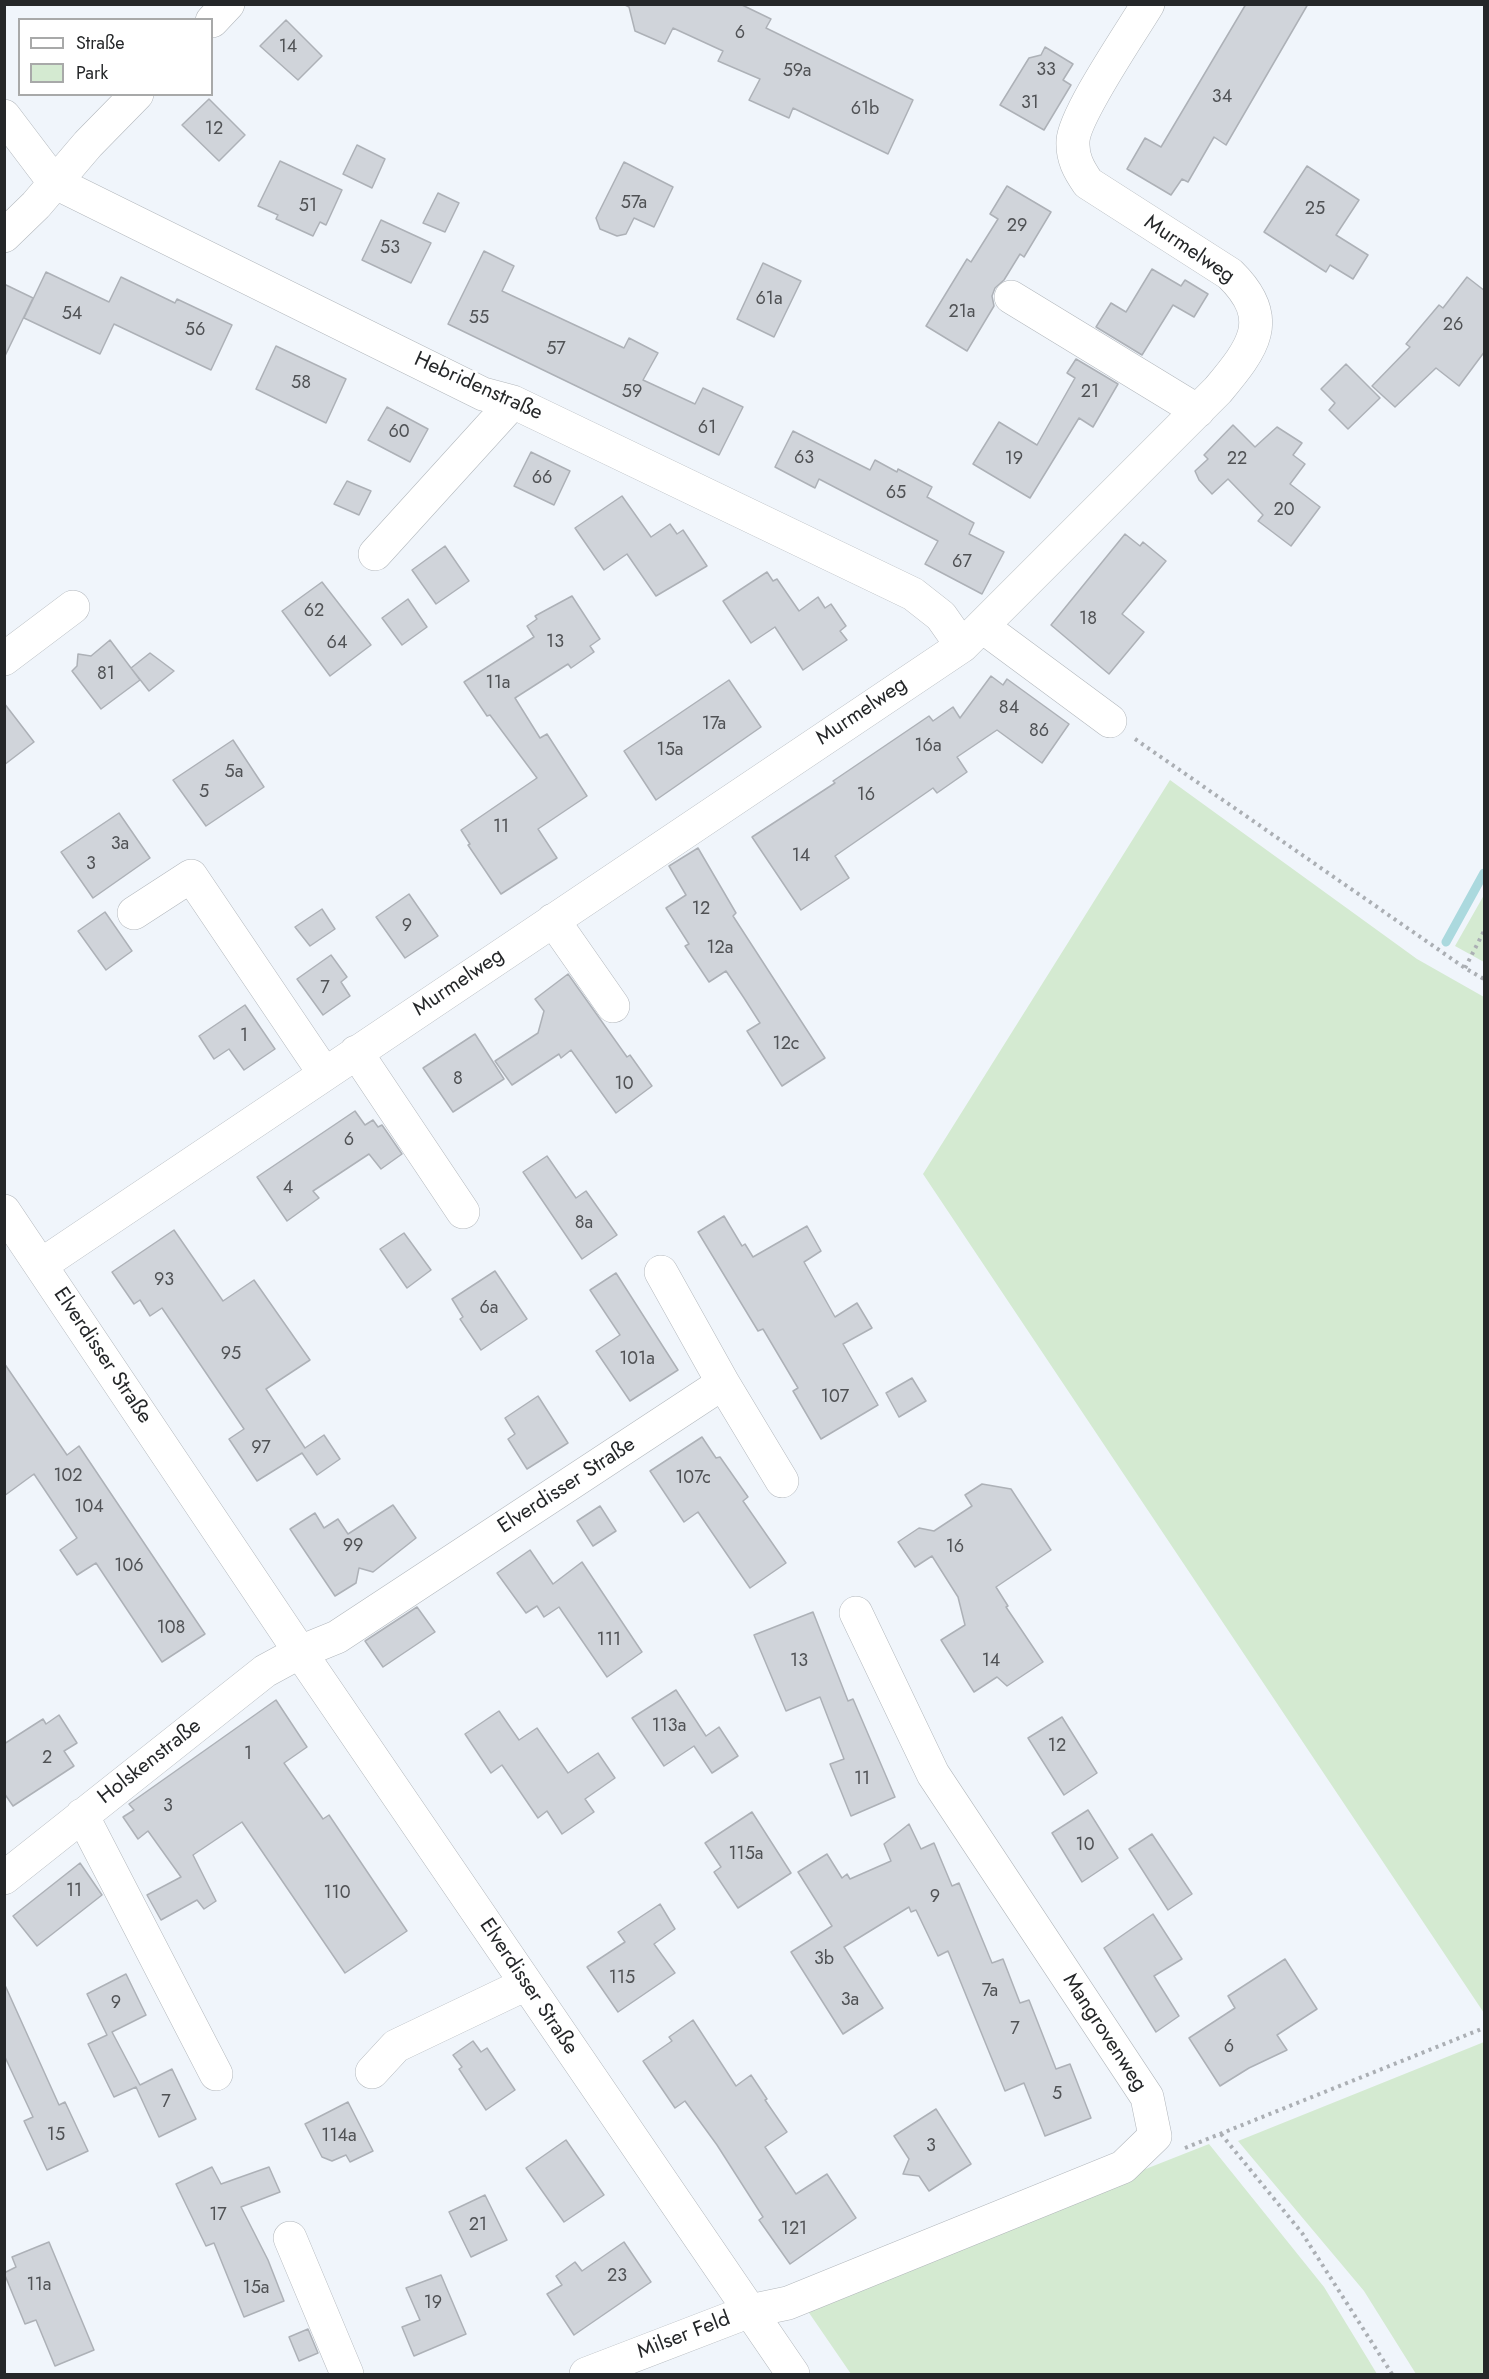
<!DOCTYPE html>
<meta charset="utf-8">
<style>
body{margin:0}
#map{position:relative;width:1489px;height:2379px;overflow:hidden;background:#f0f5fb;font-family:Jost,sans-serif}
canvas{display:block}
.frame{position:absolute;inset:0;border:6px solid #252729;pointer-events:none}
.legend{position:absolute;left:18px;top:18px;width:195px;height:78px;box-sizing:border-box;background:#fff;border:2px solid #a8a9a9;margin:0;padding:8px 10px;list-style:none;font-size:18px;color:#252729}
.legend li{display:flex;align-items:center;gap:12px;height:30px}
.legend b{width:30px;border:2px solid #a8a9a9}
</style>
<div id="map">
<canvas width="1489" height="2379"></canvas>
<div class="frame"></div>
<ul class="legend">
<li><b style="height:8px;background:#fff"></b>Straße</li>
<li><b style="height:16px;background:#d4ead1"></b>Park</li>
</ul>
</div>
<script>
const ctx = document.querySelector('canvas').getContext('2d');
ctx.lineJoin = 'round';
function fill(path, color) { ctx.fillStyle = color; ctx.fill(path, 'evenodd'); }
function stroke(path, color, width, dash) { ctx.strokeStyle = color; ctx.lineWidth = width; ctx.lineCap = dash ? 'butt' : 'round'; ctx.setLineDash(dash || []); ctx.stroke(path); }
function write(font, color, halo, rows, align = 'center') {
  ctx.font = font + ' Jost,sans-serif'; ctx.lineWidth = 5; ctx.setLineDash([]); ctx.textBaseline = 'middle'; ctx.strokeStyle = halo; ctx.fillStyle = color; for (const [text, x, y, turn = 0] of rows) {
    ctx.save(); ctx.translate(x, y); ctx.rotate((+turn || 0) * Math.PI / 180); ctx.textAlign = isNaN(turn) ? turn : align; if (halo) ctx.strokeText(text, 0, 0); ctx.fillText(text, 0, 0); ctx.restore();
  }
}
const green = new Path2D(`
 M1170 780 1417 959 1484 997V2013L923 1174Z
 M1484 895V962L1455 946Z
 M1484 2042V2374H1416L1364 2291 1238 2141Z
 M1209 2144 1324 2287 1377 2374H851L803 2304Z`);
const stream = new Path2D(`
 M1446 942 1484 873`);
const building = new Path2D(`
 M623 4H740L771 19 766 28 913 100 888 154 793 108 789 118 749 100 760 79 718 61 723 51 673 28 665 44 635 31 629 7Z
 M1246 4H1308L1226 145 1214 137 1188 182 1182 179 1171 195 1127 169 1145 138 1161 147Z
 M286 20 322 56 298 80 260 46Z
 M1045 47 1073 64 1063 80 1071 85 1044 130 1000 105 1029 58 1041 55Z
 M209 99 245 135 219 161 182 125Z
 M357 145 385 159 372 188 343 174Z
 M280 161 342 190 326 225 320 222 313 236 276 219 278 215 258 206Z
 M624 162 673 187 654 227 634 218 626 234 617 236 600 229 596 218Z
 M1307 166 1359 200 1336 235 1368 255 1353 279 1330 265 1326 272 1264 232Z
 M1007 186 1051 212 1024 257 1020 254 1004 280 995 288 992 296 994 306 967 351 926 326 967 259 971 262 998 219 990 214Z
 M438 193 459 203 445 232 423 223Z
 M381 220 431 243 411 283 362 260Z
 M484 251 514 266 502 291 624 348 629 338 658 353 643 380 695 404 703 388 743 407 719 455 448 324Z
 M763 263 801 281 774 337 737 319Z
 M1152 269 1181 286 1185 280 1208 294 1194 317 1173 305 1142 355 1096 327 1111 303 1126 312Z
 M46 272 109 302 121 277 175 303 177 299 232 325 211 370 114 324 100 354 24 318Z
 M1467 277 1485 291V351L1459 386 1436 368 1395 407 1372 386 1410 347 1406 344 1439 305 1443 308Z
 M4 284 33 298 4 358Z
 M276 346 346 379 326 423 256 389Z
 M1076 359 1118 384 1093 427 1079 418 1030 498 973 464 999 422 1037 445 1075 378 1067 373Z
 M1346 364 1380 398 1348 429 1329 410 1335 403 1321 389Z
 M387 407 428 429 410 462 368 440Z
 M1233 425 1255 447 1277 427 1302 443 1293 455 1305 464 1290 484 1320 507 1291 546 1258 521 1263 515 1228 479 1212 494 1199 480 1195 471 1208 459 1204 455Z
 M793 431 870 470 875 460 897 472 898 469 932 487 927 497 974 523 969 534 1004 552 982 594 925 564 938 541 819 479 815 488 775 467Z
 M531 452 570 471 554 505 514 486Z
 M347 481 371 491 359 515 334 504Z
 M622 496 651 537 670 524 677 534 683 530 707 566 656 596 627 554 604 570 575 528Z
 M1125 534 1140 546 1143 542 1166 561 1122 614 1144 632 1109 674 1051 625Z
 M445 546 469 581 436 604 412 570Z
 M767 572 773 581 777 579 799 611 818 597 825 608 831 604 846 626 840 631 847 640 803 670 775 627 751 643 723 601Z
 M322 582 371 645 330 676 282 611Z
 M572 596 600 639 590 646 594 652 571 668 568 664 515 698 540 738 547 734 587 796 538 829 557 858 501 894 468 845 470 844 461 830 537 778 490 715 487 716 464 682 534 637 527 626 537 619 535 616Z
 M408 599 427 627 402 645 382 618Z
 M110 640 140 680 101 709 72 671 77 666 78 654 91 656Z
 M150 653 174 671 149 691 131 668Z
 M991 676 1003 685 1007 679 1069 724 1042 763 997 730 957 757 967 772 937 793 933 788 835 856 849 878 801 910 752 837 835 783 833 781 929 716 933 721 953 707 960 718Z
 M729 680 761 727 656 800 624 751Z
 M4 703 34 742 4 765Z
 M233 740 264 787 206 826 173 780Z
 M119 813 150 858 93 898 61 852Z
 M698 848 736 913 733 916 825 1058 782 1086 747 1031 760 1023 744 998 726 971 709 982 685 946 689 944 666 908 686 895 669 866Z
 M409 894 438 936 405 958 376 917Z
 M322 909 335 929 310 946 295 927Z
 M105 912 132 951 106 970 78 931Z
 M331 955 347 977 341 982 350 996 323 1015 297 979Z
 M568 974 627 1057 630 1055 652 1086 616 1113 571 1050 561 1058 559 1054 512 1085 495 1061 538 1033 544 1011 535 999Z
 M245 1005 275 1049 244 1070 229 1049 214 1059 199 1036Z
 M475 1034 504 1079 453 1112 423 1068Z
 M355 1111 365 1125 373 1120 378 1127 382 1125 402 1154 381 1169 369 1154 313 1191 319 1198 287 1221 257 1177Z
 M547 1156 576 1198 586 1191 617 1235 582 1259 523 1172Z
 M724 1216 742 1246 745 1244 753 1257 807 1226 821 1251 804 1262 835 1317 857 1303 872 1328 843 1344 878 1405 821 1439 793 1391 798 1388 763 1329 758 1331 698 1232Z
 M174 1230 223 1301 254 1280 310 1360 266 1389 305 1448 324 1435 340 1459 317 1475 302 1453 257 1481 229 1439 244 1429 162 1308 150 1316 140 1300 134 1304 112 1272Z
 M404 1233 431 1270 407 1288 380 1249Z
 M495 1271 527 1319 481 1350 460 1319 463 1317 452 1299Z
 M616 1273 678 1370 630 1401 596 1351 620 1335 590 1290Z
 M4 1363 67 1455 79 1446 205 1634 162 1662 96 1563 77 1575 60 1550 77 1538 34 1474 4 1496Z
 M912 1378 926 1401 899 1417 886 1393Z
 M538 1396 568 1443 527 1469 508 1439 515 1434 505 1418Z
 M702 1437 716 1458 720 1457 748 1497 743 1501 786 1563 750 1588 698 1512 684 1522 650 1471Z
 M982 1484 1011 1489 1051 1550 996 1587 1008 1606 1006 1607 1043 1662 1007 1686 997 1677 974 1692 941 1640 965 1625 958 1597 932 1556 915 1567 898 1542 919 1528 934 1531 972 1506 965 1495Z
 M393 1505 416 1538 373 1572 359 1568 356 1583 335 1596 290 1529 315 1513 324 1528 338 1519 348 1534Z
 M600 1506 616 1531 593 1546 577 1521Z
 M530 1550 553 1584 582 1562 642 1652 607 1677 559 1607 544 1617 537 1606 526 1613 497 1573Z
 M417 1607 435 1632 383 1667 365 1641Z
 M813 1612 848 1701 853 1699 895 1797 851 1816 830 1764 844 1759 820 1697 786 1711 754 1635Z
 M676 1690 706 1736 719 1727 738 1756 712 1773 694 1746 664 1766 632 1718Z
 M276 1700 307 1747 284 1763 323 1819 329 1815 407 1931 345 1973 242 1822 193 1855 216 1901 204 1909 197 1900 161 1920 147 1895 181 1877 148 1831 138 1839 123 1817 134 1810 129 1804Z
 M499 1711 519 1740 537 1728 568 1773 598 1753 615 1778 585 1799 594 1812 562 1834 547 1811 538 1818 502 1765 491 1773 465 1734Z
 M59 1715 77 1743 64 1751 74 1766 13 1806 4 1793V1744L43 1719 46 1724Z
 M1062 1717 1097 1773 1064 1795 1028 1738Z
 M1088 1810 1118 1858 1082 1882 1052 1833Z
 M752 1812 791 1873 738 1908 714 1872 721 1867 705 1843Z
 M909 1824 921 1849 934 1843 952 1886 959 1883 992 1963 1003 1959 1020 2003 1029 2000 1056 2069 1070 2064 1091 2118 1045 2136 1024 2083 1005 2091 948 1951 938 1956 916 1910 911 1912 909 1907 844 1947 883 2008 843 2034 791 1952 832 1926 798 1872 827 1854 842 1878 847 1874 850 1879 891 1861 884 1844Z
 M1152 1834 1192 1894 1168 1910 1129 1849Z
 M80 1863 102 1895 37 1946 13 1916Z
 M660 1904 675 1929 654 1944 675 1973 618 2012 587 1967 625 1942 618 1932Z
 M1153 1914 1182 1959 1154 1976 1179 2016 1156 2032 1104 1948Z
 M1285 1959 1317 2009 1277 2035 1287 2050 1249 2068 1220 2086 1189 2038 1235 2008 1228 1996Z
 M126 1974 146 2015 112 2032 140 2085 172 2069 196 2119 159 2137 136 2087 114 2097 88 2044 107 2035 87 1994Z
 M4 1983 59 2105 65 2102 88 2151 47 2170 24 2121 33 2117 4 2055Z
 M693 2020 736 2086 751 2075 767 2099 765 2100 787 2132 765 2147 796 2194 827 2174 856 2218 790 2264 759 2220 763 2217 717 2145 685 2101 675 2108 643 2061 672 2041 669 2037Z
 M473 2041 481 2052 487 2048 515 2090 486 2110 459 2069 462 2067 453 2055Z
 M348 2102 373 2151 350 2162 346 2155 332 2161 322 2157 305 2124Z
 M936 2109 971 2164 929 2191 919 2176 903 2174 909 2159 894 2136Z
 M566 2140 604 2195 564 2222 526 2168Z
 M212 2167 221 2184 269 2167 280 2192 241 2207 268 2260 284 2301 244 2317 214 2243 206 2246 176 2184Z
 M485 2195 507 2240 471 2257 449 2212Z
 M49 2242 94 2350 55 2366 36 2320 25 2324 4 2273 16 2267 12 2257Z
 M624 2242 651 2282 574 2335 547 2294 562 2285 556 2276 575 2262 582 2271Z
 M441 2275 466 2334 414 2356 402 2327 420 2320 406 2288Z
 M308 2329 318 2353 299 2361 289 2337Z`);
const path = new Path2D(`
 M1135 739 1465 968 1484 979
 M1465 968 1484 931
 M1221 2134 1302 2233 1392 2374
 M1185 2148 1484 2028`);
const minor = new Path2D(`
 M212 21 228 4
 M4 116 54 182 483 394 513 402 913 594 941 616 962 646
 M4 236 36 205 88 144 137 94
 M1011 297 1198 411
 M375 554 513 402
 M983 627 1110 721
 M4 659 73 607
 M134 913 191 876 324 1073
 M553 920 613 1006
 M356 1052 463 1212
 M4 1211 300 1652 793 2374
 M41 1265 962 646 1218 390C1253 348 1276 319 1230 274L1088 183C1079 170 1072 158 1073 141 1074 115 1132 31 1148 4
 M723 1383 782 1481
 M82 1815 216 2074
 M4 1878 265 1671 300 1652 337 1637 723 1383 661 1272
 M372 2072 396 2046 526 1984
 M290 2238 347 2374
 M586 2374 750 2311 788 2303 1123 2167 1155 2136 1147 2097 933 1774 856 1613`);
const numberNames = [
 ["6",740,34],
 ["14",288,48],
 ["33",1046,71],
 ["59a",797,72],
 ["34",1222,98],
 ["31",1030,104],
 ["61b",865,110],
 ["12",214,130],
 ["57a",634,204],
 ["51",308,207],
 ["25",1315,210],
 ["29",1017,227],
 ["53",390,249],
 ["61a",769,300],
 ["21a",962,313],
 ["54",72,315],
 ["55",479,319],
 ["26",1453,326],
 ["56",195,331],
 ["57",556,350],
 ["58",301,384],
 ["59",632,393],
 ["21",1090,393],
 ["61",707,429],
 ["60",399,433],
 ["63",804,459],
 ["19",1014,460],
 ["22",1237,460],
 ["66",542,479],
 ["65",896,494],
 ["20",1284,511],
 ["67",962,563],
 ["62",314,612],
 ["18",1088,620],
 ["13",555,643],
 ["64",337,644],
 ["81",106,675],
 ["11a",498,684],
 ["84",1009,709],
 ["17a",714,725],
 ["86",1039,732],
 ["16a",928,747],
 ["15a",670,751],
 ["5a",234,773],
 ["5",204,793],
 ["16",866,796],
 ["11",501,828],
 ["3a",120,845],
 ["14",801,857],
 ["3",91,865],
 ["12",701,910],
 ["9",407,927],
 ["12a",720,949],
 ["7",325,989],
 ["1",244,1037],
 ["12c",786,1045],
 ["8",458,1080],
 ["10",624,1085],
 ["6",349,1141],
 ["4",288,1189],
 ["8a",584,1224],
 ["93",164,1281],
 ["6a",489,1309],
 ["95",231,1355],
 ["101a",637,1360],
 ["107",835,1398],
 ["97",261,1449],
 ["102",68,1477],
 ["107c",693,1479],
 ["104",89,1508],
 ["99",353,1547],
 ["16",955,1548],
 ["106",129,1567],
 ["108",171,1629],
 ["111",609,1641],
 ["13",799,1662],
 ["14",991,1662],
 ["113a",669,1727],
 ["12",1057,1747],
 ["1",248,1755],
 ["2",47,1759],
 ["11",862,1780],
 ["3",168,1807],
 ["10",1085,1846],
 ["115a",746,1855],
 ["11",74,1892],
 ["110",337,1894],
 ["9",935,1898],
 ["3b",824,1960],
 ["115",622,1979],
 ["7a",990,1992],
 ["3a",850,2001],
 ["9",116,2004],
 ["7",1015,2030],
 ["6",1229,2048],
 ["5",1057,2095],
 ["7",166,2103],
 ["15",56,2136],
 ["114a",339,2137],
 ["3",931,2147],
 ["17",218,2216],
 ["21",478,2226],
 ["121",794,2230],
 ["23",617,2277],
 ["11a",39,2286],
 ["15a",256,2289],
 ["19",433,2304]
];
const streetNames = [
 ["Murmelweg",1189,250,34],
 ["Hebridenstraße",478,387,24],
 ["Murmelweg",862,712,-34],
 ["Murmelweg",459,983,-34],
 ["Elverdisser Straße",102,1356,56],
 ["Elverdisser Straße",567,1486,-33],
 ["Holskenstraße",150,1762,-38],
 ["Elverdisser Straße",528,1987,56],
 ["Mangrovenweg",1104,2033,57],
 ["Milser Feld",684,2336,-21]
];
fill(green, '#d4ead1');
stroke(stream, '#abd9de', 9);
fill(building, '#d0d4da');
stroke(building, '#adb1b7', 1.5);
stroke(minor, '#b2b7bc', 34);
stroke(path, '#abafb4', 4, [3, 4.5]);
stroke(minor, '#fff', 33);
write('18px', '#505255', null, numberNames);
write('21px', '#252729', '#fff', streetNames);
</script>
